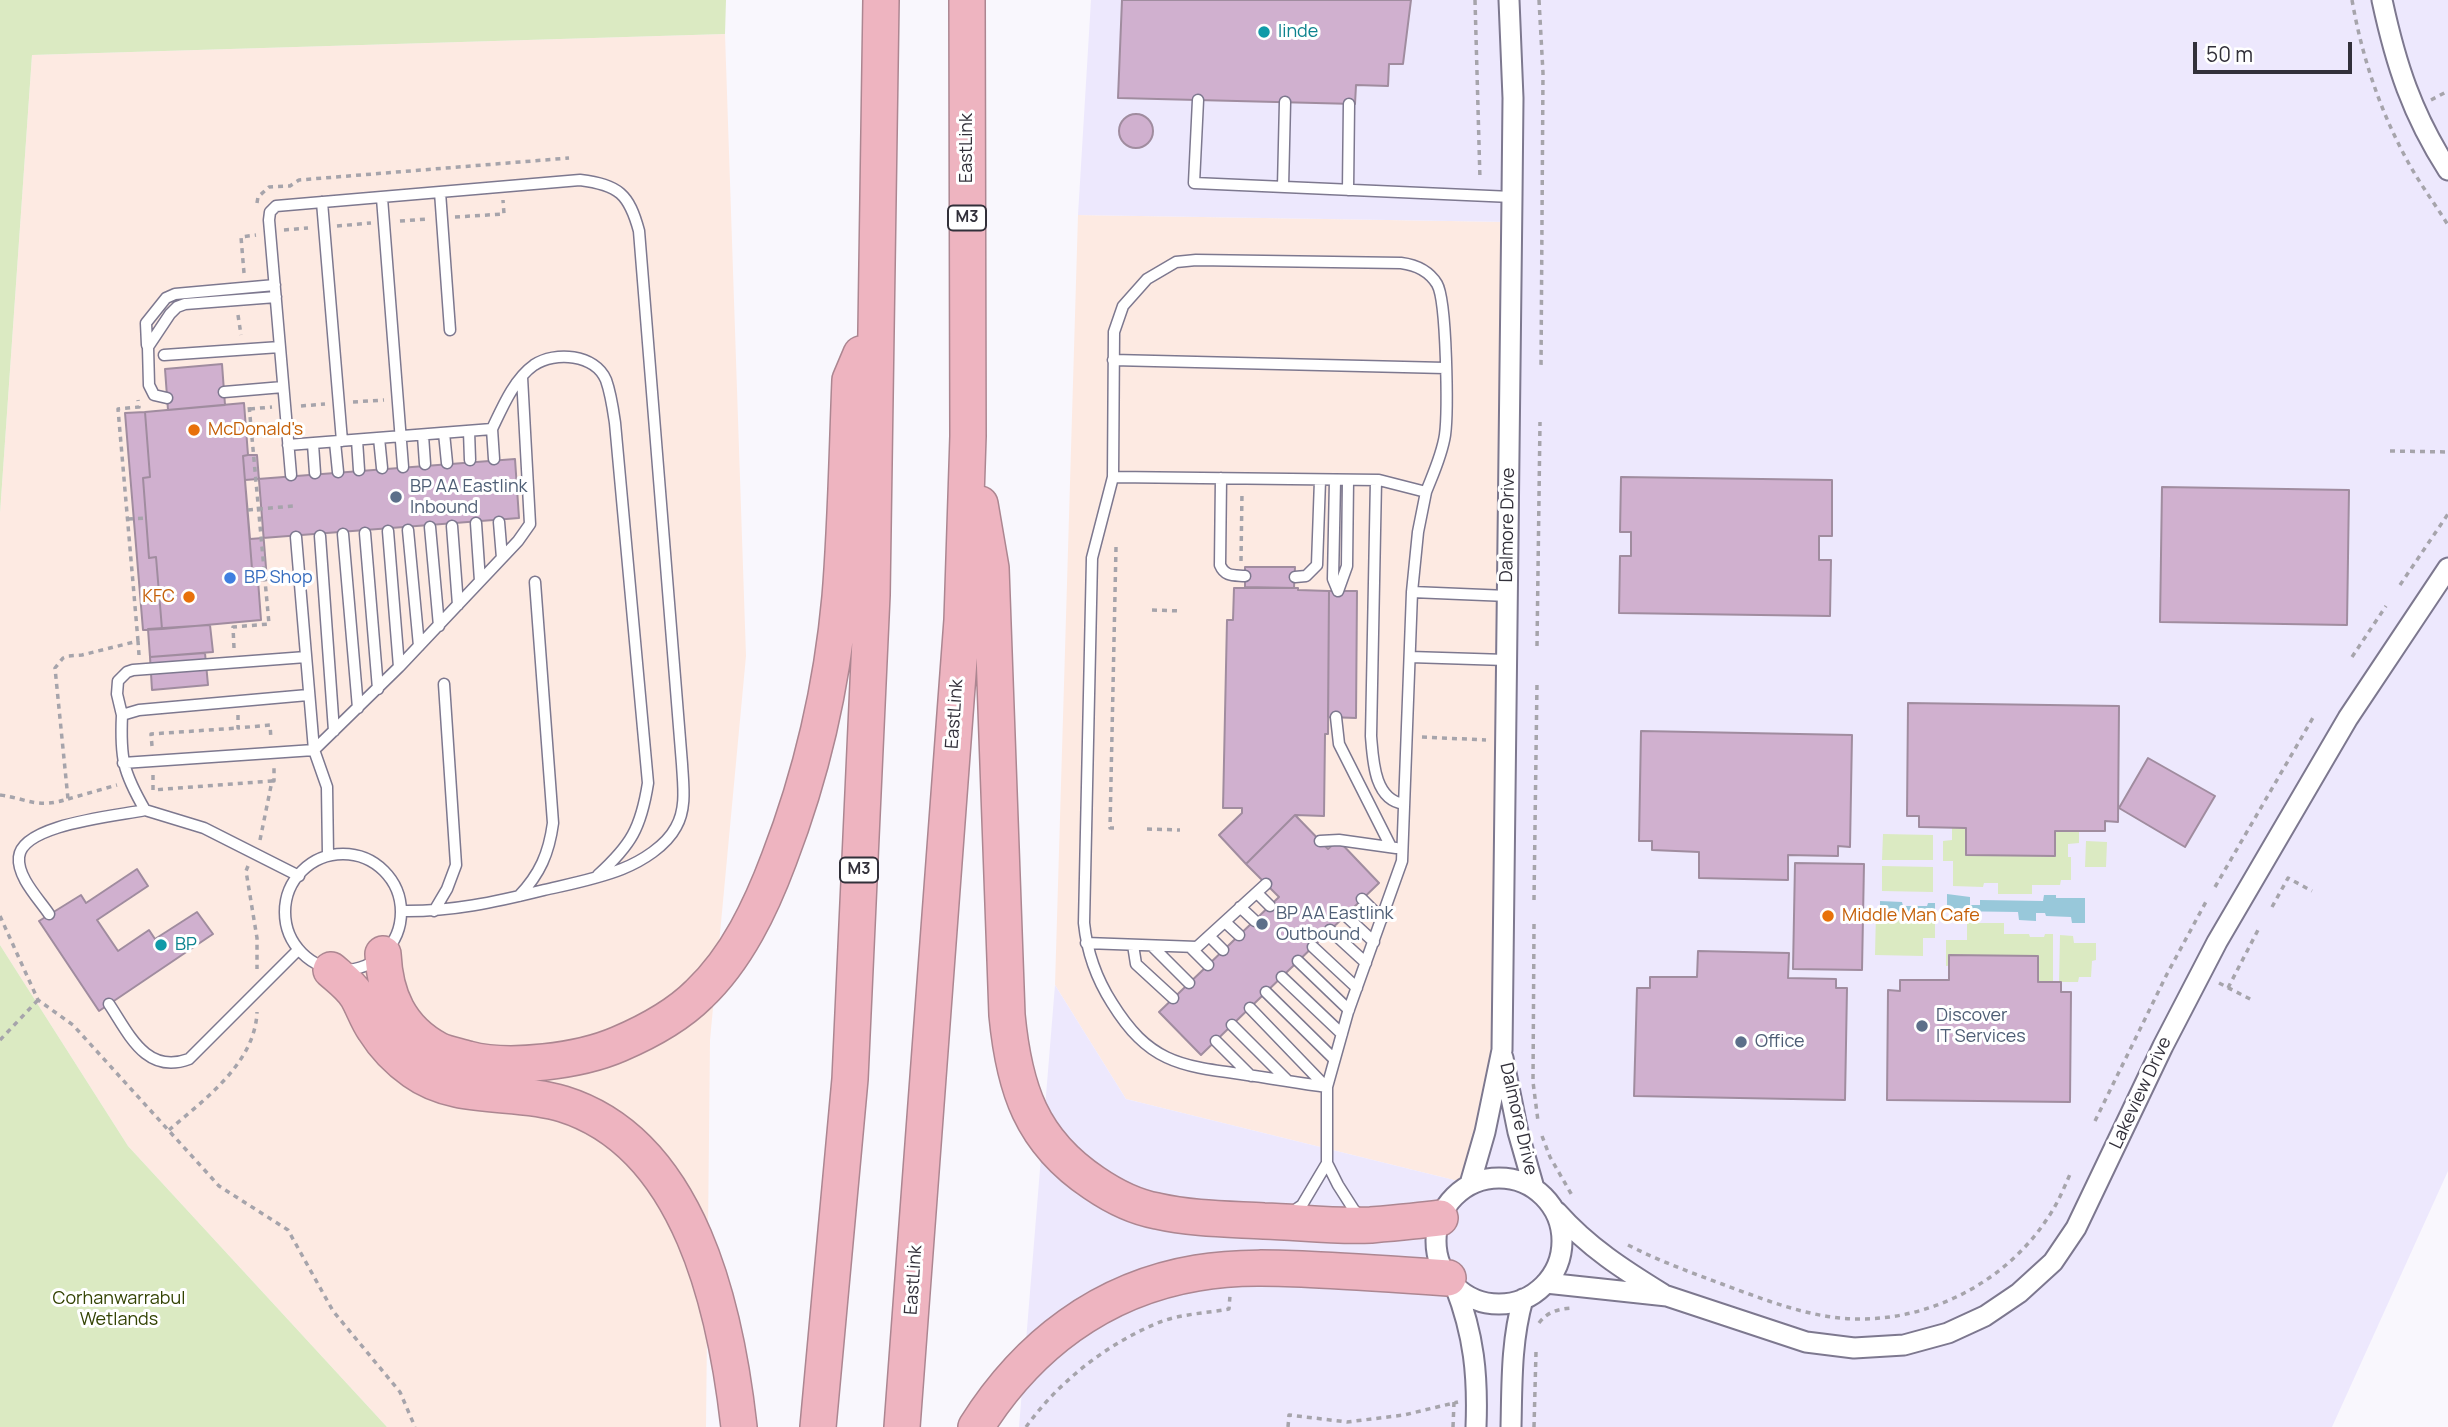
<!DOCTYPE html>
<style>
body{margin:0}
#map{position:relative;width:2448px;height:1427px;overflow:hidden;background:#f9f7fd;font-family:Manrope,sans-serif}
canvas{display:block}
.scale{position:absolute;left:2193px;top:42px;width:159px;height:32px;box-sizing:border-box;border:4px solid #32303a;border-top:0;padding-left:9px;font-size:21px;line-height:24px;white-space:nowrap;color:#32303a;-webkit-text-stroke:5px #fff;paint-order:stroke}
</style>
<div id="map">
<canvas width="2448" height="1427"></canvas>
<div class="scale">50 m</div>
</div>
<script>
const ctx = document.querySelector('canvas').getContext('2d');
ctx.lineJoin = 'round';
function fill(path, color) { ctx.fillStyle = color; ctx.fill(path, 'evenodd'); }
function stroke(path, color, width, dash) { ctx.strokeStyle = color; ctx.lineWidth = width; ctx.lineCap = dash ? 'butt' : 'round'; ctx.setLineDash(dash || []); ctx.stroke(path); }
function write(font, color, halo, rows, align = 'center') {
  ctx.font = font + ' Manrope,sans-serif'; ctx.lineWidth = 6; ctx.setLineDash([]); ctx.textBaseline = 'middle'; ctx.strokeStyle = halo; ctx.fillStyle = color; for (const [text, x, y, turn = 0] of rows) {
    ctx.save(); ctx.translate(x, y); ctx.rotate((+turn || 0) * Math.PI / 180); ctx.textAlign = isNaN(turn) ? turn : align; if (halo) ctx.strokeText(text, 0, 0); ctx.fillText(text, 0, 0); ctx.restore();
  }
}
const commercial = new Path2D(`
 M725 34 746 656 710 1040 706 1427H387L128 1146 0 945V513L32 55Z
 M1078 215 1512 222 1502 1050 1470 1184 1126 1099 1055 985Z`);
const built = new Path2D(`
 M1091 0H2448V1171L2332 1427H1019L1055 985 1126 1099 1470 1184 1502 1050 1512 222 1078 215Z`);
const green = new Path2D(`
 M0 0H726L725 34 32 55 0 513Z
 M1952 827 1966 828 2055 855V831H2079V843L2068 844V857H2071V880H2061L2060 885H2032V894H1998V883H1984L1983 887 1953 886V861H1943V841L1952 840Z
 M1883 834 1933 835V860H1882Z
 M2086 841 2107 842 2106 867H2085Z
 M1882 866 1933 867V892L1882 891Z
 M1876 912H1889V915L1925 916V921L1935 922V938H1923V956L1875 955Z
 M1967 923H2004V934H2029L2030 937H2044L2045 934H2053V982H2038V956L1946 966V940H1967Z
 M2060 935 2073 936 2074 943H2096V960L2092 961 2091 977H2079L2078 982H2059Z
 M0 945 128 1146 387 1427H0Z`);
const water = new Path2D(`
 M1947 894 1970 897V905H1980V900L2043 901 2044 895H2056V898H2085V923H2072L2071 917 2046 916 2045 913H2036V921L2019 920 2018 912 1947 911Z
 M1880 901 1902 902 1903 906H1927L1928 903H1935V911H1925V916L1889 915 1888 912H1880Z`);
const building = new Path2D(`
 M1122 0H1411L1403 64H1389L1388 86 1356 85 1355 104 1118 98Z
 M1119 131a17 17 0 1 1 34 0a17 17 0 1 1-34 0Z
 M222 364 225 405 168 410 165 369Z
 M244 403 248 455 243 456 253 581 258 580 261 620 162 629 156 557 149 558 143 478 150 477 145 412Z
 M145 412 150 477 143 478 149 558 156 557 162 629 143 630 125 413Z
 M248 455H257L267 580 253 581 243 456Z
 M515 459 519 518 250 539 245 480Z
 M1621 477 1832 480V536H1819V560H1831L1830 616 1619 613 1620 556H1631V532H1620Z
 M2162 487 2349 490 2347 625 2160 622Z
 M1245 567H1295L1294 588 1245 587Z
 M1234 588H1298V590L1329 591 1328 734H1325L1324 816 1295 815 1246 864 1219 835 1242 813V808H1223L1227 620H1233Z
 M1329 591H1357L1356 718 1328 717Z
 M210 625 213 652 150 657 148 629Z
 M205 653 208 685 152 690 150 657Z
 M1908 703 2119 706 2118 822 2105 821V831H2055V856L1966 855V828L1919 827V816H1907Z
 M1641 731 1852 735 1850 847 1838 846V856L1788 855V880L1699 878V852L1652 850V841H1639Z
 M2148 758 2215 796 2185 847 2119 808Z
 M1295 815 1328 849 1338 840 1379 883 1201 1055 1159 1012 1279 897 1246 864Z
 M1795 863 1864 864 1862 970 1793 969Z
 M137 869 148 886 97 920 118 951 149 930 155 939 197 912 213 934 99 1011 39 921 81 895 86 903Z
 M1698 951 1789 953 1788 978 1836 979V988H1847L1845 1100 1634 1096 1637 988H1650V977H1697Z
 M1949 955 2038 956V982H2061V992H2071L2070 1102 1887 1100 1888 990 1900 991V980H1949Z`);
const path = new Path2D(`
 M1475 0 1480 180
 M1539 0 1543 73 1541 369
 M2352 0C2362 57 2380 111 2408 162 2420 184 2435 204 2448 225
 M2431 100 2448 91
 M257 203 258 197 269 187 290 186 299 180 569 158
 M455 217 504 214 503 200
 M400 221 427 219
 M337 226 371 223
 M284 230 308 228
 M244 273 241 237 256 235
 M238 315 241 335
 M353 402 384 400
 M301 406 325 404
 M250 409 272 407
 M2390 451 2448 452
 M248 510 293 506
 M128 519 146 518
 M1241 561 1242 492
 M2400 585 2448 514
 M1152 610 1182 611
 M138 641 118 409 139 407 138 400
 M1537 646 1540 422
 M234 648 233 627 269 624 249 405
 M2352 657 2386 606
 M238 715V728L270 725 271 739
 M1422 737 1486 740
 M152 746 151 734 238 728
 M153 775V790L272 781
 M0 795C29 799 36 809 68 799L55 668 63 658 68 656 82 655 138 641 139 655
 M68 799 117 785
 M1114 828H1110L1116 547
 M1147 829 1180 830
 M260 840 272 781H274V768
 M248 866 246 871 257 938V969
 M2215 887 2314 716
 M1534 900 1537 683
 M2272 907 2288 878 2312 891
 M0 916 38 1000 73 1025 219 1186 288 1230 333 1311 400 1392 415 1427
 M1534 924 1533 1082 1538 1121
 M2219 983 2254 1001
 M2228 988 2258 930
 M0 1040 37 1001
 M2095 1121 2167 974 2208 898
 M169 1130C205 1099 255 1063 257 1012
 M1542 1136 1550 1157 1573 1197
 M1628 1245C1659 1261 1690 1272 1722 1284 1760 1298 1800 1314 1840 1318 1920 1326 2003 1286 2047 1219 2057 1205 2064 1188 2071 1172
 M1539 1323C1547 1312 1558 1309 1571 1308
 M1026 1427C1059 1381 1108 1343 1160 1322 1181 1314 1207 1313 1229 1309L1230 1295
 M1288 1427 1289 1415 1347 1422 1404 1415 1458 1402
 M1453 1427 1454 1402
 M1534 1427 1536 1352`);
const lane = new Path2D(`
 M1198 100 1194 183 1512 197
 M1283 187 1285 102
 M1348 190 1349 104
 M440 192 450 330
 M382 198 403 467
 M322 202 342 441
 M147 345 146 323 166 298 175 294 275 285
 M164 355 280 347
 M1113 360 1445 368
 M224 392 283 387
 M167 398 154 395 149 385 148 347 170 314 177 307 185 304 276 297
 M492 429 494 459
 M469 431 470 460
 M444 433 447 463
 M423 435 425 464
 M379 438 382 468
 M357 440 359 470
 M335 442 338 472
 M313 444 315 473
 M288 445 492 429C502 408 514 379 534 365 555 351 595 354 606 380 611 394 613 409 615 423L648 783C641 828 631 845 598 875
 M291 475 269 220 270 212 276 206 580 180C619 185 629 194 639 231L682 764C683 784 687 808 676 827 666 846 642 861 622 869 597 879 570 884 544 890 496 902 450 912 401 911
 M1113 477 1379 480 1426 492 1418 532 1412 592 1402 861 1348 1012 1327 1087V1163L1338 1185 1354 1210 1361 1216
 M1221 478 1220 565C1225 577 1234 575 1245 576
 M1335 480 1333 579 1338 591
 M1376 480 1371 736C1373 760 1374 800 1404 804
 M499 522 502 558
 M476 523 480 581
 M452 526 458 605
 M430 527 439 626
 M408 530 419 646
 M388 531 399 667
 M365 533 378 689
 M343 534 358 708
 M320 536 334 731
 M1295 577 1306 576 1317 565 1320 480
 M1338 591 1347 566 1348 480
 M1412 592 1508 596
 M1410 657 1506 660
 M122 715 117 694 118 681 127 672 133 670 306 657
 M1336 717 1339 744 1391 847
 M123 763 314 750 296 537
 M1320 841 1339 840 1396 848
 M285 912a58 58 0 1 1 116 0a58 58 0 1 1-116 0Z
 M328 855 327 787 314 750 399 667 518 541 530 524 522 377
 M299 876 204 828 145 810C123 772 120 758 122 715L139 710 308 695
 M1257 893 1270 906
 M519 896C540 874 549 853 553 823L535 582
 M1362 899 1382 919
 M1240 907 1255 921
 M434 911 447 889 456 865 444 684
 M49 914C39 899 17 877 19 857 22 824 117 816 145 810
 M1345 915 1374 942
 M1225 922 1239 935
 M1330 930 1366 963
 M1209 936 1223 950
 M1086 943 1197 947 1266 884
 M1133 945 1136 964 1173 998
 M1152 946 1189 983
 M1190 947 1208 965
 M1313 947 1357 988
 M1298 961 1349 1010
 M1282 977 1342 1034
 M1266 992 1334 1059
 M109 1004C129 1034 146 1075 189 1059L298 950
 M1250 1008 1326 1087
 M1232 1025 1288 1081
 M1216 1041 1251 1076
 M1327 1087C1298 1083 1270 1078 1241 1074 1178 1066 1148 1061 1112 1003 1096 978 1087 952 1084 923L1092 558 1113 477 1114 332 1123 306 1147 279 1176 262 1196 260 1401 263C1417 265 1429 271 1437 284 1447 301 1448 413 1445 435 1442 455 1433 474 1426 492
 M1292 1212 1302 1205 1327 1163`);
const street = new Path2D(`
 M2382 0C2396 65 2412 114 2448 170
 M1503 1058 1518 1132 1534 1188
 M1436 1241a63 63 0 1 1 126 0a63 63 0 1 1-126 0Z
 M1470 1184 1485 1132 1502 1050 1512 197 1513 98 1509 0
 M1557 1212C1588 1247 1624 1270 1663 1294
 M1546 1283 1667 1296 1806 1342 1854 1348 1904 1345 1948 1333 1985 1316 2019 1293 2053 1262 2076 1228 2163 1046 2217 942 2348 718 2448 568
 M1455 1286C1474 1335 1478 1375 1476 1427
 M1511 1427C1512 1384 1511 1341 1523 1299`);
const highway = new Path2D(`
 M980 504 991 568 1007 1015C1014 1088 1031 1141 1094 1183 1113 1196 1135 1207 1157 1211 1192 1219 1228 1219 1264 1221 1299 1222 1335 1227 1371 1225 1394 1223 1417 1221 1440 1218
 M383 954C385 995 399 1029 438 1050 446 1054 458 1056 468 1059 509 1070 580 1061 619 1044 647 1032 677 1016 699 994 737 958 761 907 779 859 811 776 832 685 840 597 846 525 847 452 850 380L861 354
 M331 970C340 978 350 985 357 996 363 1006 367 1019 374 1029 384 1045 398 1060 414 1071 457 1102 515 1089 563 1104 691 1144 726 1311 739 1427
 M818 1427 850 1079 872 595 881 0
 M902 1427 962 620 968 436 967 0
 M976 1427C1027 1346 1101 1289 1197 1273 1237 1266 1279 1268 1320 1270 1362 1272 1405 1275 1448 1278`);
const markers = [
 [1264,32,7,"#0f9aa8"],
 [194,430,7,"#e8710a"],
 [396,497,7,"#5c6f8a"],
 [230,578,7,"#3f7fe0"],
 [189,597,7,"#e8710a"],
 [1828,916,7,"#e8710a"],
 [1262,924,7,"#5c6f8a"],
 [161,945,7,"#0f9aa8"],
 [1922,1026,7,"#5c6f8a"],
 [1741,1042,7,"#5c6f8a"]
];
const shields = [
 [967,218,38],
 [859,870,38]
];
const shieldNames = [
 ["M3",967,218],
 ["M3",859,870]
];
const cultureNames = [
 ["linde",1278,32],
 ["BP",175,945]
];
const streetNames = [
 ["EastLink",967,148,-90],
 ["Dalmore Drive",1508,525,-89],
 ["EastLink",955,714,-86],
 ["Lakeview Drive",2141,1093,-65],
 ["Dalmore Drive",1518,1119,77],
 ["EastLink",914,1280,-86]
];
const foodNames = [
 ["McDonald's",208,430],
 ["KFC",175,597,"right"],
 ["Middle Man Cafe",1842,916]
];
const serviceNames = [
 ["BP AA Eastlink",410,487],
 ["Inbound",410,508],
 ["BP AA Eastlink",1276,914],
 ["Outbound",1276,935],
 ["Discover",1936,1016],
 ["IT Services",1936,1037],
 ["Office",1755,1042]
];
const shopNames = [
 ["BP Shop",244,578]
];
const parkNames = [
 ["Corhanwarrabul",119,1299],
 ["Wetlands",119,1320]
];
fill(commercial, '#fdeae2');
fill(built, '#ede8fd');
fill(green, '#dbeac2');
fill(water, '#98c8da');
fill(building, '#d0b0cf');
stroke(building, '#a08c9f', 2);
stroke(lane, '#7d788f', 13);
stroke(street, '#7d788f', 23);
stroke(highway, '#ac8691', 38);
stroke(path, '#a6a4ab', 3.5, [5, 5]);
stroke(lane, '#fff', 10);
stroke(street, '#fff', 19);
stroke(highway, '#eeb4c0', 35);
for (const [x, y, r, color] of markers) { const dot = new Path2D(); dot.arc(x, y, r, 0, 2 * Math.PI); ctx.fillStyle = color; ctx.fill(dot); stroke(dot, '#fff', 2.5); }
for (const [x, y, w] of shields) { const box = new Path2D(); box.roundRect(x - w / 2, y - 12.5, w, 25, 5); ctx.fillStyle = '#fff'; ctx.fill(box); stroke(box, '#32303a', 2); }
write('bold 16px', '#32303a', null, shieldNames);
write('18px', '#0d838f', '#fff', cultureNames, 'left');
write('18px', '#32303a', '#fff', streetNames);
write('18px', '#c56008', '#fff', foodNames, 'left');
write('18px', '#4e5e75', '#fff', serviceNames, 'left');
write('18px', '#366cbe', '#fff', shopNames, 'left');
write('18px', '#334303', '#fff', parkNames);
</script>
